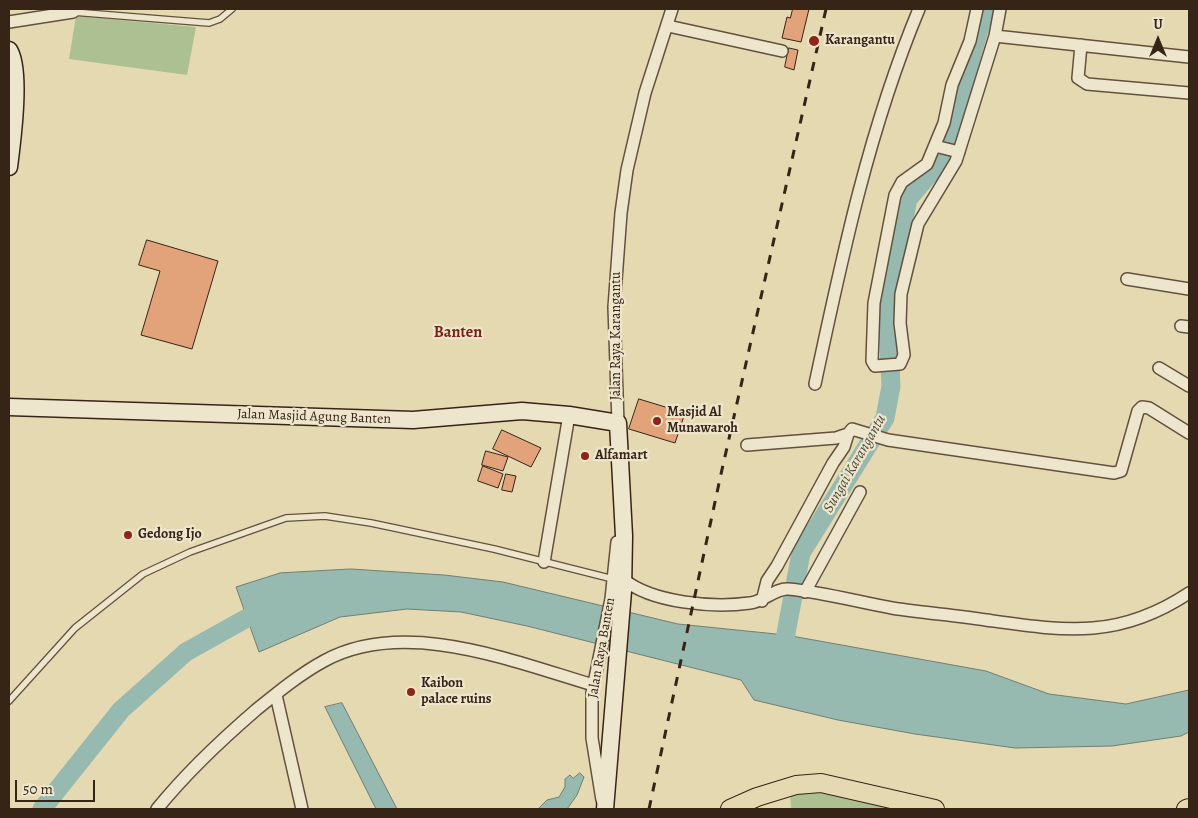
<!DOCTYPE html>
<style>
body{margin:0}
#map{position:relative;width:1198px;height:818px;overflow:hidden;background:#e5d9b1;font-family:Alegreya,serif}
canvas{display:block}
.frame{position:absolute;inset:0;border:10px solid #362417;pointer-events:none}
.north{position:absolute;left:1133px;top:15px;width:50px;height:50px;-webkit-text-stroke:4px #eee6cc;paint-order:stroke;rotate:0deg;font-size:14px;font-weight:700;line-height:20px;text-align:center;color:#362417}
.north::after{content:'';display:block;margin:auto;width:18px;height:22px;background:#362417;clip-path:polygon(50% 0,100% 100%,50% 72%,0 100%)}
.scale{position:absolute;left:15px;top:780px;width:80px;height:22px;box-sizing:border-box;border:2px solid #362417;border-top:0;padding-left:6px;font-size:15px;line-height:18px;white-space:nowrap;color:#362417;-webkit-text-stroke:4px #eee6cc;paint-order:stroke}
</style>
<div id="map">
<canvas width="1198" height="818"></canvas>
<div class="frame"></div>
<div class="north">U</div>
<div class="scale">50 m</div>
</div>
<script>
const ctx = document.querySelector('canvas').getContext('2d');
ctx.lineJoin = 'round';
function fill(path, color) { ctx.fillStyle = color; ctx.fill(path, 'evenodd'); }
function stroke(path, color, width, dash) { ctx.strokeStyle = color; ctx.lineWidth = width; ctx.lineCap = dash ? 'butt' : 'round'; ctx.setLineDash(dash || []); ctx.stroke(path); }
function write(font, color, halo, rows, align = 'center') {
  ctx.font = font + ' Alegreya,serif'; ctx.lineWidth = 4.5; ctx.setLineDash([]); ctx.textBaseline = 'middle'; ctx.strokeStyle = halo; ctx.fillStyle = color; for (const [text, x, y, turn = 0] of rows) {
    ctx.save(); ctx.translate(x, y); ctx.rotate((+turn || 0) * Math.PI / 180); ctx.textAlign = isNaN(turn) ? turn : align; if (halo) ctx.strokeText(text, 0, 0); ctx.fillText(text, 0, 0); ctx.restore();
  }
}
const green = new Path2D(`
 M76 16 196 27 187 75 69 59Z
 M815 787 892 808 897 809H791L790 792Z`);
const water = new Path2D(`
 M351 569 444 575 503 582 678 624 786 635 986 671 1049 694 1126 704 1189 690V732L1181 736 1112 746 1015 748 915 734 838 720 754 700 741 680 527 626 461 612 407 609 340 617 259 652 236 587 280 573Z
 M342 703 397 809H376L325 707Z
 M580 773 584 777 577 795 567 809H538L547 800 559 797 565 787V779L570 775 573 778Z`);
const river = new Path2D(`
 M781 660 801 553 885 418 891 386 887 302 908 199 941 160 985 9
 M42 809 121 710 186 652 247 618 271 611`);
const building = new Path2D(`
 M793 9H809L801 42 782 38 787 17 790 18Z
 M789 48 798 50 794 70 785 67Z
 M147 240 218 261 192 349 141 335 160 271 139 265Z
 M639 399 685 413 675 443 629 429Z
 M502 430 541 448 531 467 493 449Z
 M486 451 508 457 503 471 482 465Z
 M483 466 503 474 498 488 478 481Z
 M506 474 516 476 512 492 502 490Z`);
const service = new Path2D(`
 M73 12 209 23 220 19 232 9
 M9 701 75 628 143 574 190 552 286 518 325 516 371 523 494 549 613 579`);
const minor = new Path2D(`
 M977 9 970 41 952 85 944 123 927 164 902 182 895 195 874 303 872 361 875 366 900 364 904 355 900 323 901 294 918 224 956 161 995 36 1000 9
 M9 22 73 12V9
 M668 26 782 51
 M995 36 1189 57
 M1081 45 1078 78 1087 84 1189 93
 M935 146 959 152
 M1127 279 1189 289
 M1181 326 1189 327
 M1159 368 1189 386
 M815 384C842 257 869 129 919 9
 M618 423 614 307 621 213 627 170 645 93 672 9
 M747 445 836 438 848 434 852 429 888 440 1114 473 1121 471 1138 411 1142 407 1149 408 1189 433
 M544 562 569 415
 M623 579C652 603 713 608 750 603 763 602 776 588 788 589 823 592 858 602 892 608 923 613 955 615 986 620 1065 631 1118 640 1189 593
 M805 592 860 492
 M762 601 767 581 777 566 833 463 844 447 848 434
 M276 695 302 809
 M602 800 592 738V693L611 599 617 542
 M157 809C187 772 220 741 256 710 277 693 300 674 324 661 404 617 512 661 593 685`);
const secondary = new Path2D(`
 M9 50C22 70 12 143 9 167
 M9 407 413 420 522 411 569 415 618 423 624 536 623 591 605 809`);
const primary = new Path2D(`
 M730 809 757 797 796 785 821 783 935 809
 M1186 809 1189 808`);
const rail = new Path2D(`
 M649 809 721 474 826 9`);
const markers = [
 [814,41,6,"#8f2418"],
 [657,421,5,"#8f2418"],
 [585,456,5,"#8f2418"],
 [128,535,5,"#8f2418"],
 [411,692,5,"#8f2418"]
];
const poiNames = [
 ["Karangantu",825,41],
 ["Masjid Al",667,413],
 ["Munawaroh",667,429],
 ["Alfamart",595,456],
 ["Gedong Ijo",138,535],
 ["Kaibon",421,684],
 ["palace ruins",421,700]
];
const streetNames = [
 ["Jalan Raya Karangantu",617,336,-90],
 ["Jalan Masjid Agung Banten",314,417,2],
 ["Jalan Raya Banten",602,648,-80]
];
const waterNames = [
 ["Sungai Karangantu",855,464,-60]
];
const quarterNames = [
 ["Banten",458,333]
];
fill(green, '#adc091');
fill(water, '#96bab0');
stroke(water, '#707e73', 1);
stroke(river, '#96bab0', 19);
fill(building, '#e2a37a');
stroke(building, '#362417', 1);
stroke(service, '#62513e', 8);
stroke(minor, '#62513e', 14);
stroke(secondary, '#362417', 19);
stroke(primary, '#362417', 20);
stroke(service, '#eee6cc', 5.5);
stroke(minor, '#eee6cc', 11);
stroke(secondary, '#eee6cc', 16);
stroke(primary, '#e5d9b1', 18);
stroke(rail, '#362417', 3, [9, 9]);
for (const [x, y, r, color] of markers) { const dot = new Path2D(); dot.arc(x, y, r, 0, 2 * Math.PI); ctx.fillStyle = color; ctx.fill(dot); stroke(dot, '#eee6cc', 2); }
write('bold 14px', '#362417', '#eee6cc', poiNames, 'left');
write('14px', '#362417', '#eee6cc', streetNames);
write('italic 15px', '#4e4a3d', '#eee6cc', waterNames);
write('bold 16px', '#7a1f14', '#eee6cc', quarterNames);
</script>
